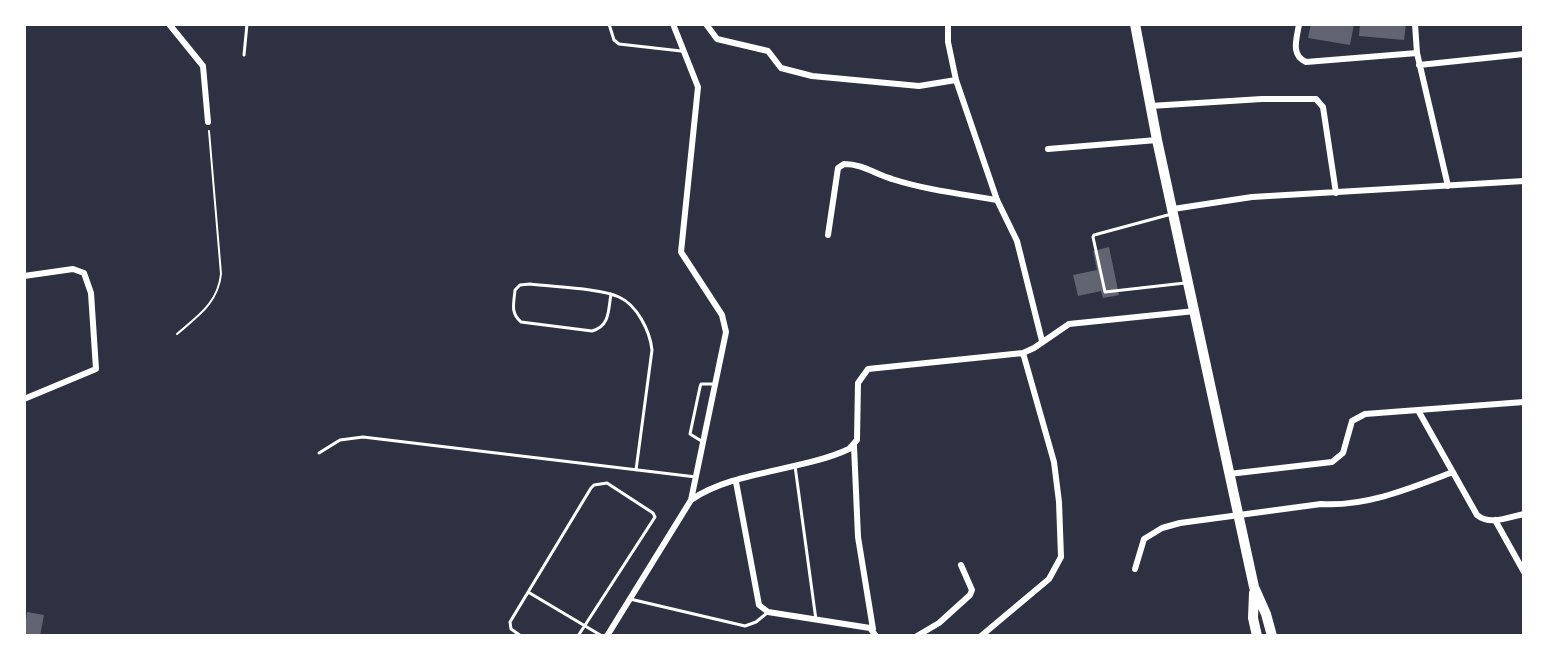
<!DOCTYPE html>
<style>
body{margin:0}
#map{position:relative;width:1548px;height:660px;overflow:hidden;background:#2d3142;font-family:"Fira Sans",sans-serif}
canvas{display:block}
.frame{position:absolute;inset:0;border:26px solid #fff;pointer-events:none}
</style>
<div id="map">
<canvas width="1548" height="660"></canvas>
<div class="frame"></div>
</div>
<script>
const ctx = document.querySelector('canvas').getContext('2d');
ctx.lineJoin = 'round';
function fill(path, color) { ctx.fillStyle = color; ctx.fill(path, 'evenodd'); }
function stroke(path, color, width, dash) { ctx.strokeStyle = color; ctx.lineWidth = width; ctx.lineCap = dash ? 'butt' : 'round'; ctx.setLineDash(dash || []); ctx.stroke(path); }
const building = new Path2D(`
 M1311 24H1354L1350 45 1308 38Z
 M1360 24H1406L1404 40 1359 36Z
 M1109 247 1119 295 1103 298 1101 291 1078 296 1073 275 1097 270 1093 251Z
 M27 612 44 615 40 636H24Z`);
const path = new Path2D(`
 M177 334C198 316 218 303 221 274L209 131`);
const service = new Path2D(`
 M609 24 614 40 619 44 681 51
 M244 55 247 24
 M1168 215 1094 235 1093 237 1105 292 1185 283
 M611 294C608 311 610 326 592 331L521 322C510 313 514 303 515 290L520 285 530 284C553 287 600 288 619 297 637 305 650 331 652 350L636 470
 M703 442 690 434 700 387 701 384H714
 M319 453 340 440 363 437 696 477
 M795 466 816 620
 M528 592 602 636
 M630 599 745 626 756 622 767 613
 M521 636 511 629 510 622 591 488 594 485 607 483 653 513 655 517 578 636`);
const minor = new Path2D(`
 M169 24 203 66 208 122
 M706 24 717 39 768 51 781 68 812 76 919 86 956 80
 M948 24V42L956 80 997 200 1017 241 1042 341
 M1299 24C1297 38 1290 55 1306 62L1417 53
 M1415 24 1417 53 1448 186
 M1419 65 1524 54
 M1150 106 1262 99H1316L1323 107 1336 193
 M1048 149 1157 140
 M1173 209 1252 197 1524 181
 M828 235 838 168 844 164C863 164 875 174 892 179 926 190 962 194 997 200
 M24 276 73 269 84 273 91 293 96 369 24 399
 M1419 412 1477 515C1490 526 1509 517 1524 514
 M854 446 858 537 873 629
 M1229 474 1332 462 1343 453 1352 421 1365 414 1524 402
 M736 482 759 605 768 612 870 628 876 636
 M691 500C732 471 802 471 849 449L857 440 858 383 868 369 1023 353 1034 348 1069 324 1195 311
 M1495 520 1524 572
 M1135 569 1144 539 1162 528 1180 523 1321 504C1366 507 1411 488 1453 472
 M607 636 691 500 726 332 722 315 681 252 698 87 673 24
 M917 636 939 623 970 595 972 590 961 565
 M981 636 1049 579 1061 557 1059 502 1054 462 1023 353`);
const trunk = new Path2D(`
 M1135 24 1157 140 1254 587 1266 614 1272 636
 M1254 593 1253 618 1257 636`);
fill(building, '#626471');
stroke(path, '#fff', 2);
stroke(service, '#fff', 3);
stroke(minor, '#fff', 6);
stroke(trunk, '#fff', 10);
</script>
